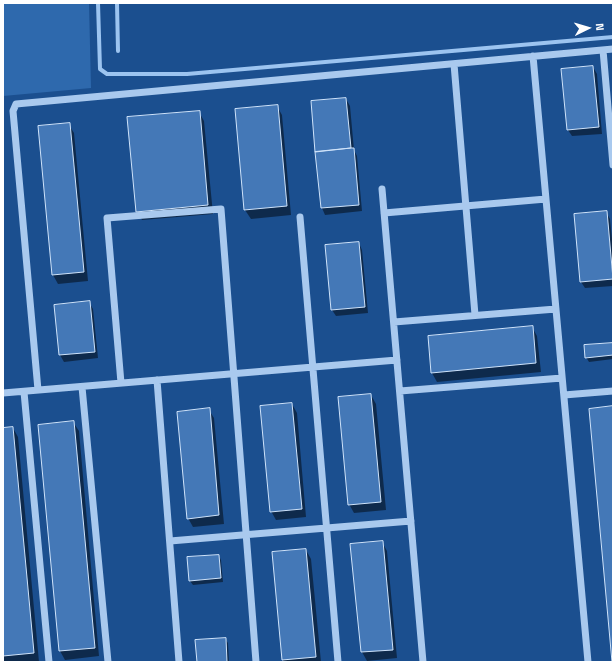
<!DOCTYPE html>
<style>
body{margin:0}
#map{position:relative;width:616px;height:665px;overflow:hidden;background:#1b4f8f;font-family:"Titillium Web",sans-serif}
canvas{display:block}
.frame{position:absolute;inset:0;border:4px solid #fff;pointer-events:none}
.north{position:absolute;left:568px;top:8px;width:40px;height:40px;-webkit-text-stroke:3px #1b4f8f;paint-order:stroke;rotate:85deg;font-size:11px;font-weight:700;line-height:16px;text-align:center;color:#fff}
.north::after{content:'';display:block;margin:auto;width:14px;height:18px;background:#fff;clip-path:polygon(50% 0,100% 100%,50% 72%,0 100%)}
</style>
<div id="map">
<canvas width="616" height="665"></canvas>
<div class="frame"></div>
<div class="north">N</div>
</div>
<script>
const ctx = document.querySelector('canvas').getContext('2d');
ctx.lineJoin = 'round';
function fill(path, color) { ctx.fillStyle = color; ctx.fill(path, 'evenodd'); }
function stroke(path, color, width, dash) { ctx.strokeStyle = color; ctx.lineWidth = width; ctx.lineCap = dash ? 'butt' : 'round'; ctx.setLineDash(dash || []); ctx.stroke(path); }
const green = new Path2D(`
 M3 3H89L91 88 3 96Z`);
const shadow = new Path2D(`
 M593 67 597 74 602 134 572 136 568 130Z
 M346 99 350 106 354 150 357 156 362 211 325 215 322 208 312 102Z
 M277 106 282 115 291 215 251 219 245 210Z
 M199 112 204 121 213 214 142 220 137 211Z
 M69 125 74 133 88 281 58 284 53 275Z
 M606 212 610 219 613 249V286L585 288 581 282Z
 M359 243 362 250 368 313 336 316 332 310Z
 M89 302 93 309 98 358 64 362 60 355 55 305Z
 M532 327 537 336 541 372 437 382 432 373Z
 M613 344V359L589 362 586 357Z
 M371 395 376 404 386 510 354 513 349 504Z
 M292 404 297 413 306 517 276 520 271 511Z
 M209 410 214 418 224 524 193 527 188 518Z
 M73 422 79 431 99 656 65 660 60 651Z
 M13 428 18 437 39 662H3V429Z
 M382 542 387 551 397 658 367 661 362 652 352 545Z
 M306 550 311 559 321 662H284L283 660Z
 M219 556 221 560 223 582 193 585 190 581Z
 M225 639 228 643 229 662H198Z`);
const stream = new Path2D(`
 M98 3 100 69 107 74H187L613 37
 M117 3 118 51`);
const building = new Path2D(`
 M593 66 599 127 567 130 561 69Z
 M346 98 351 148 315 152 311 101Z
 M278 105 287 206 244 210 235 109Z
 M200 111 208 205 136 212 127 117Z
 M70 123 84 272 52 275 38 126Z
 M351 148H354L359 205 321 208 315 152Z
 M607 211 613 279 580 282 574 214Z
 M359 242 365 307 331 310 325 245Z
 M90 301 95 352 59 355 54 305Z
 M533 326 536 363 431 373 428 336Z
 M613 343V355L585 358 584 345Z
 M371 394 381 502 348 505 338 397Z
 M292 403 302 509 270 512 260 406Z
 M613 406V662H612L589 409Z
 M210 408 219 515 187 519 177 412Z
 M74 421 95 648 59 651 38 425Z
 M13 427 34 653 3 656V428Z
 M383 541 393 650 361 652 350 544Z
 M306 549 316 657 282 660 272 552Z
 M219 555 221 578 189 581 187 557Z
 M226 638 227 662H197L195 640Z`);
const minor = new Path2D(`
 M603 50 613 165
 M533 56 588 662
 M454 64 475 315
 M382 189 423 662
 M384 213 546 199
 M300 217 338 662
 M394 322 556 309
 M157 380 179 662
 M121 383 107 218 221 209 256 662
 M82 387 108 662
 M38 390 13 111 16 104 613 49
 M400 391 562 378
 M24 392 49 662
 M3 393 397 360
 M564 395 613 391
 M170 541 411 521`);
fill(green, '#2e69ad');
fill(shadow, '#0007');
stroke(stream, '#9cc4f0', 4);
fill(building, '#4478b7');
stroke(building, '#cfe3fa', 1);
stroke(minor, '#a9c9ee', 7);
</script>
